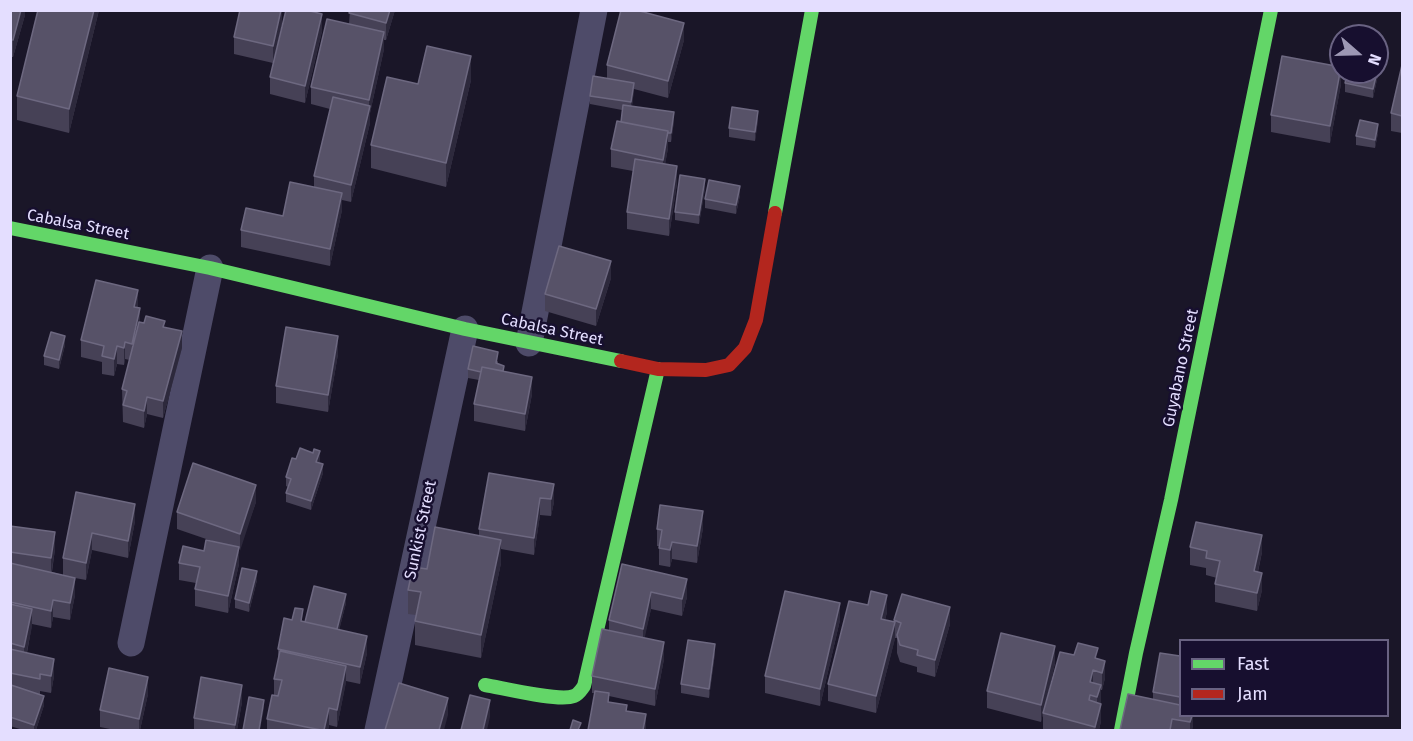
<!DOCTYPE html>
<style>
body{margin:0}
#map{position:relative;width:1413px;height:741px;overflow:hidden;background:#1a1628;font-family:"Fira Sans",sans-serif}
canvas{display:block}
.frame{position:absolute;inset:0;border:12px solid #e4deff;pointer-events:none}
.legend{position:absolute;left:1179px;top:639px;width:210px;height:78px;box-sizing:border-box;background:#170f2f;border:2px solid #696282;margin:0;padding:8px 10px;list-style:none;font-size:18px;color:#e4deff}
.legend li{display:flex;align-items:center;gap:12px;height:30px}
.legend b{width:30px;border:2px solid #696282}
.north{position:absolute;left:1329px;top:24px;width:60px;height:60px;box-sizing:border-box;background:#170f2f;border:2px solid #696282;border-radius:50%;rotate:110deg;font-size:16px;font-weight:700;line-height:24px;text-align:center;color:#e4deff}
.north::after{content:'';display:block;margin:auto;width:21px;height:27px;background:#9d98b4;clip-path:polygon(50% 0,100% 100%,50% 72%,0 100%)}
</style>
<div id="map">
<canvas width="1413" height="741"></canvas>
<div class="frame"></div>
<ul class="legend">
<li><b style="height:8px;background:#63d668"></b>Fast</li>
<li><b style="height:8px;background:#b3261e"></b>Jam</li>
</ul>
<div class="north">N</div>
</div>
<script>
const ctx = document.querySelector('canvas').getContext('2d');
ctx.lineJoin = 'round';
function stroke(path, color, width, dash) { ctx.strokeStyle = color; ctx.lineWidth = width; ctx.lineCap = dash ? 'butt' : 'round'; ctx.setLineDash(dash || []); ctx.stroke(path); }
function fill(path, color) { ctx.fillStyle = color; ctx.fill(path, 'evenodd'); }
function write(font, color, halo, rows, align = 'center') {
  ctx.font = font + ' "Fira Sans",sans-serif'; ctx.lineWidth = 5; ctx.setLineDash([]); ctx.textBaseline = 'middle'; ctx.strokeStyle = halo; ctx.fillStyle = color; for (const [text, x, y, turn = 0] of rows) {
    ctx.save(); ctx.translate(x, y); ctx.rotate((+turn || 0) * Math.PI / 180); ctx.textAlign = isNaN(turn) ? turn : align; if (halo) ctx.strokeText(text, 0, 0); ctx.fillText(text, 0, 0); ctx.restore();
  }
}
const street = new Path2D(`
 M529 343 594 10
 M131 643 210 268
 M378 730 465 329`);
const fast = new Path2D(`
 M775 213 812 10
 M10 228 210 268 465 329 621 361
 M485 685C503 688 559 702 574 696 579 694 581 690 584 686L658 369
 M1121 730 1136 653 1171 500 1271 10`);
const jam = new Path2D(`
 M621 361 658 369 706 370 729 365 745 348 756 320 775 213`);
const wall = new Path2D(`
 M10 10H25V15L13 57H10Z
 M38 10H99L69 133 17 120V96Z
 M282 10V22L273 63 234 54V37Z
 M350 10H395L386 40H384V49L370 113V123L351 202 342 200V210L330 266 241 247V230L283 216 314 187V176L330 109 311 104V87L349 24Z
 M322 31 305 103 270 94V77Z
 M684 40 668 98 634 89 632 106 674 121 671 142H668V148L665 164 677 183 669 236 627 229V212L633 171 611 167V149L621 122 622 110 590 104V96L607 78V65Z
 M1402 65V133L1391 131V113Z
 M1378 75 1373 98 1345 92V83Z
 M471 80 446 187 371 168V145L418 84Z
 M1341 84 1330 143 1271 132V115Z
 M758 120 755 141 729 137V128Z
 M1378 133 1375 148 1356 145V136Z
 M705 188 699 224 675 220V212Z
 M740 195 736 214 705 208V199Z
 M611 278 596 326 545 311V294Z
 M138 308 140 322 165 327 182 348 163 418 147 414 144 428 123 422 122 389 130 360 125 359 124 365 117 364 114 376 102 374V362L81 357V340Z
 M65 345 59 369 44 365V356Z
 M338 354 328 412 276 403V386Z
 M498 361V364L504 371 532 394 525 431 474 421V404L479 380 468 378V369Z
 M320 460 319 463 323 473 311 510 286 502V493L288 487 286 486V477Z
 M554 484V502L551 516 540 515 534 555 501 549V563L481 658 415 645V621L416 615 408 614V590L427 569 479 535V529Z
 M76 492 135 521 128 558 92 550 86 580 75 578V595L70 620 53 617 51 628 32 624 27 653 54 676 51 693 40 691V695L44 705 36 730H23L10 726V526L55 549 52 572 63 575V558Z
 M256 502 239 550V564L228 613 195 606V589L196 583 179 580V563L204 551 212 541 177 529V512Z
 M703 528 697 563 672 559 670 567 659 565V546H657V529Z
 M1190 547 1262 552 1258 572 1262 590 1257 611 1215 602V584L1217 578 1206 575V568L1190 565Z
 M622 564 687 597 682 616 651 609 644 638 664 659 655 706 609 696V702L627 711 646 730 595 693H592V676L609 631V620Z
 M257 580 249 612 235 608V599Z
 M346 603 339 630 367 653 360 684 346 681 337 727 329 725 328 730H267V719L274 695V679L278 662V649L303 622H305Z
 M868 605 887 612 885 620 894 622V620L950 624 935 677 917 672V667L900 662 897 653V638H895L876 713 828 701V684Z
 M840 620 820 706 765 693V676Z
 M715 653 709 698 681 693V684Z
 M1074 655 1098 659 1105 678 1102 690H1101V721L1099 730H1043V713Z
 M1180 656V716H1193V725L1192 730H1120L1153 699V692Z
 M1055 663 1041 722 987 708V691Z
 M148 694 140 730H115L100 727V710Z
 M242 702 237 730H194V718Z`);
const shadedWall = new Path2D(`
 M21 10H25V15L13 57V40Z
 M94 10H99L69 133V109Z
 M281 10H282V22L273 63V46Z
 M390 10H395L386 40V23Z
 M322 14V31L305 103V86Z
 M684 23V40L668 98V81Z
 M384 32V49L370 113V123L351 202V185L369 110V100Z
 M471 56V80L446 187V163Z
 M1378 66V75L1373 98V89Z
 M1341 67V84L1330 143V126Z
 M634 83V92L631 111V102Z
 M758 111V120L755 141V132Z
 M674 112V121L671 142V133Z
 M1378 124V133L1375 148V140Z
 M668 131V148L663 177V160Z
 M677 166V183L669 236V219Z
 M705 179V188L699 224V215Z
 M740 186V195L736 214V205Z
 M342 193V210L330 266V249Z
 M611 261V278L596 326V309Z
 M138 290V307L134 324V307Z
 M140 308V326L132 361V344Z
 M182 331V348L163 418V401Z
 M65 336V345L59 369V360Z
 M338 336V354L328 412V395Z
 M125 342V359L124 365V348Z
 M117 346V364L114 376V359Z
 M532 377V394L525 431V414Z
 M147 397V414L144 428V411Z
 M320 451V460L316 471V462Z
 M323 464V473L311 510V501Z
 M554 484V502L551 516V499Z
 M256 485V502L240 551V534Z
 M540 498V515L534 555V538Z
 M135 504V521L128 558V541Z
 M703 511V528L697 563V546Z
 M55 532V549L51 575V558Z
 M92 533V550L86 580V563Z
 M1262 535V552L1254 588V571Z
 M501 540V563L481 658V635Z
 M672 542V559L670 567V550Z
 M239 547V564L228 613V596Z
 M257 571V580L249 612V603Z
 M1262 573V590L1257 611V593Z
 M75 578V595L70 620V603Z
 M687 579V597L682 616V599Z
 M651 592V609L643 646V629Z
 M346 594V603L337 639V630Z
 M887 595V612L881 636V619Z
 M53 600V617L51 628V611Z
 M840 603V620L820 706V689Z
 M950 607V624L935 677V660Z
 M32 609V627L24 664V647Z
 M895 622V639L876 713V696Z
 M367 636V653L360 684V667Z
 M664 642V659L655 706V689Z
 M715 644V653L709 698V689Z
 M1055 646V663L1041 722V705Z
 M54 659V676L51 693V676Z
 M1105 661V678L1102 690V673Z
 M346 666V683L337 727V710Z
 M1093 670V688L1090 697V713L1089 717 1090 682Z
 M148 677V694L140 730H139V719Z
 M242 685V702L237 730H235V725Z
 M1101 685V702L1097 715V697Z
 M44 696V705L36 730H34V725Z
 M448 698V715L444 730H439Z
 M264 700V709L260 730H259Z
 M490 700V717L487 730H483Z
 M1101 704V721L1099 730H1095Z
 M329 708V725L328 730H324Z
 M646 714V730H643Z
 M1192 716H1193V725L1192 730H1190V722Z`);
const building = new Path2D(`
 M10 10H21L13 40H10Z
 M38 10H94L69 109 17 96Z
 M240 10H281L273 46 234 37Z
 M286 10H306L322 14 305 86 270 77Z
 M350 10H390L386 23 349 13Z
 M621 10H636L684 23 668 81 607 65Z
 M327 19 384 32 369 100 311 87Z
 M427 46 471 56 446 163 371 145 387 77 418 84Z
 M1282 56 1341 67 1330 126 1271 115Z
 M1402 65V116L1391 113Z
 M1348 72H1377L1373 89 1345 83Z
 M593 76 634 83 631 102 590 96Z
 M333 97 370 106 351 185 314 176Z
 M623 105 674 112 671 133H668V131L621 122Z
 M732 107 758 111 755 132 729 128Z
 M1360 120 1378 124 1375 140 1356 136Z
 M617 121 668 131 663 160 611 149Z
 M635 159 677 166 669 219 627 212Z
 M680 175 705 179 699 215 675 212Z
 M709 180 740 186 736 205 705 199Z
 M290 182 342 193 330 249 241 230 246 208 283 216Z
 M559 246 611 261 596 309 545 294Z
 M96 280 138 290 134 307 140 308 132 344 125 342 124 348 117 346 114 359 102 356 104 346 81 340Z
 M146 316 165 321 163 327 182 331 163 401 147 397 144 411 123 405 127 391 122 389 139 322 144 323Z
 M286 327 338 336 328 395 276 386Z
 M51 332 65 336 59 360 44 356Z
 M473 346 498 352 496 363 504 366 503 371 482 367 481 372 468 369Z
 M482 367 532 377 525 414 474 404Z
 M300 448 313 453 314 449 320 451 316 462 323 464 311 501 286 493 291 479 286 477 292 458 296 459Z
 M193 463 256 485 240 534 177 512Z
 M489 473 554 484 551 499 540 498 534 538 479 529Z
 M76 492 135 504 128 541 92 533 86 563 63 558Z
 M660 505 703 511 697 546 672 542 670 550 659 548 662 530 657 529Z
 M1196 522 1262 535 1254 571 1262 573 1257 593 1215 584 1220 561 1206 558 1207 551 1190 547Z
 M10 526 55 532 51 558 10 552Z
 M435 527 501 540 481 635 415 621 421 592 408 590 413 567 427 569Z
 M206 540 239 547 228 596 195 589 200 567 179 563 183 546 204 551Z
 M10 563 75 578 70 603 53 600 51 611 10 602Z
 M622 564 687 579 682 599 651 592 643 629 609 620Z
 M242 568 257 571 249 603 235 599Z
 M314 586 346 594 337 629 305 622Z
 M785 591 840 603 820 689 765 676Z
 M871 591 887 595 881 619 895 622 876 696 828 684 849 601 868 605Z
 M902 594 950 607 935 660 917 655 918 650 900 645 897 635 901 623 894 620Z
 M10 604 32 609 24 647 10 643Z
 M295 608 303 609 301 621 367 636 360 667 278 649 284 618 292 620Z
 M602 629 664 642 655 689 592 676Z
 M1001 633 1055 646 1041 705 987 691Z
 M688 640 715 644 709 689 681 684Z
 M1078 643 1098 648 1095 658 1105 661 1102 673 1093 670 1090 682 1101 685 1097 697 1090 695 1089 700 1101 704 1095 727 1043 713 1060 652 1074 655Z
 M10 649 54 659 51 676 40 674V679L10 673Z
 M280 651 346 666 337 710 329 708 324 730H321L267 719 272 695 278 696 282 680 274 679Z
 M1160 653 1180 656V697L1153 692Z
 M109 668 148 677 139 719 100 710Z
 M201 677 242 685 235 725 194 718Z
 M399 683 448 698 439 730H385Z
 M11 685 44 696 34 725 10 717V688Z
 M595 691 609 693 608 702 627 705 626 711 646 714 643 730H588Z
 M1128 694 1180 705V716H1192L1190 722 1172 719 1170 730H1171H1120Z
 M470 695 490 700 483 730H461Z
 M249 697 264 700 259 730H243Z
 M573 720 581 723 578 730H570Z`);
const streetNames = [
 ["Cabalsa Street",78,225,11],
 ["Cabalsa Street",552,330,12],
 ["Guyabano Street",1181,368,-78],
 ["Sunkist Street",421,530,-78]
];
stroke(street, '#4e4b69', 27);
stroke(fast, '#63d668', 14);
stroke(jam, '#b3261e', 14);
fill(wall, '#464156');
fill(shadedWall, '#2d293c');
fill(building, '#575268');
stroke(building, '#6d6880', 1.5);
write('16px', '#e4deff', '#170f2f', streetNames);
</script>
